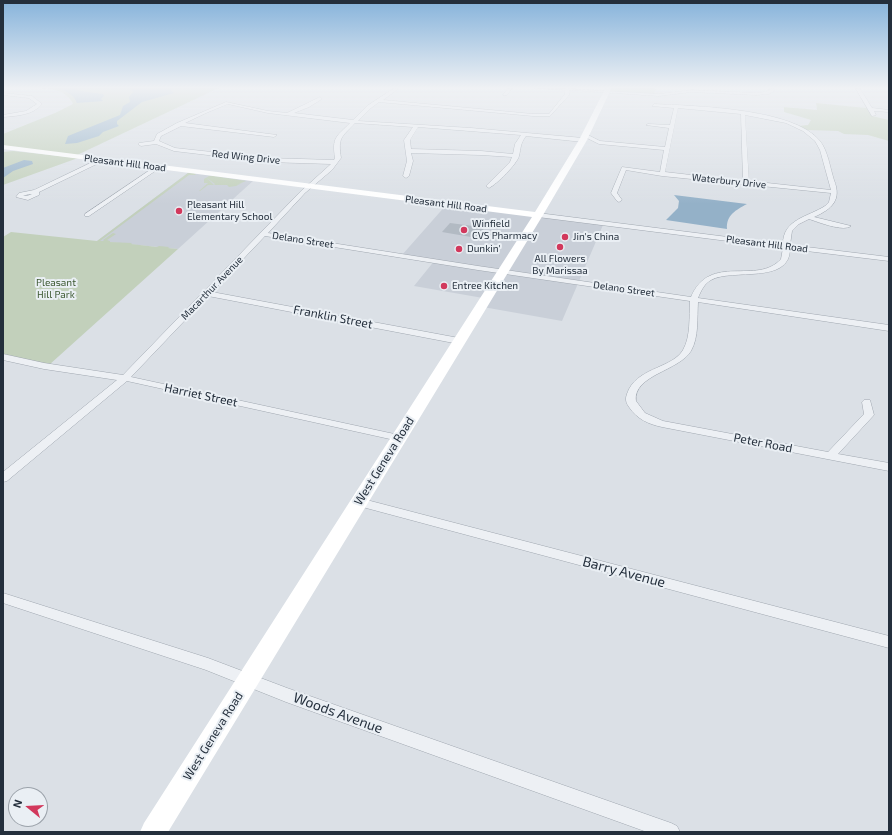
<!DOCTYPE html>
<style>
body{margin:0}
#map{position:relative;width:892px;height:835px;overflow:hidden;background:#dbe0e6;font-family:"Exo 2",sans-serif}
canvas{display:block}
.frame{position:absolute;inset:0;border:4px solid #242f3c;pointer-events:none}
.north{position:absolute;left:8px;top:787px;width:40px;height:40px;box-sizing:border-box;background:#eaeff4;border:1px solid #9ba2aa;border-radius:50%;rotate:288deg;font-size:11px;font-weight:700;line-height:16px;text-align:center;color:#242f3c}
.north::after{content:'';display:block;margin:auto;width:14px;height:18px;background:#d2385c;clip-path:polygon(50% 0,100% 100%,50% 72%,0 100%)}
</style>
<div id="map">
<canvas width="892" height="835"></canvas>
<div class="frame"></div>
<div class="north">N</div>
</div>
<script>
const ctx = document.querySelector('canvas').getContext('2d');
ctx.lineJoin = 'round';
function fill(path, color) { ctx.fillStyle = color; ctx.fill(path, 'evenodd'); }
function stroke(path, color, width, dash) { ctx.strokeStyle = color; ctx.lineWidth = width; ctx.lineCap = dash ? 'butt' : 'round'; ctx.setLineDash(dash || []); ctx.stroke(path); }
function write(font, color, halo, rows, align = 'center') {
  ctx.font = font + ' "Exo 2",sans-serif'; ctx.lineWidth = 4; ctx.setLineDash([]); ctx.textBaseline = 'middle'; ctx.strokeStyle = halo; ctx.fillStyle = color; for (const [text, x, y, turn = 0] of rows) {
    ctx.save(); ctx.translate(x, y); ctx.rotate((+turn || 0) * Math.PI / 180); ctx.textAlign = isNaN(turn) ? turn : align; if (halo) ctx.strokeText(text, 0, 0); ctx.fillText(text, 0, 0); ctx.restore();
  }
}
const built = new Path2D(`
 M189 172 253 181 178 249 97 241Z
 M447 204 535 216 483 298 414 286 435 260 402 255Z
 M539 216 603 225 562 321 483 307Z`);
const green = new Path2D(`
 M32 87H221L75 156 3 147V134L55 113 73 104C66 88 47 89 32 87Z
 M611 87H656L654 95 609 91Z
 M816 103 867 108 872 116 889 120V141L868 135 844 134 838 131 806 130 798 126 808 125 811 120 784 112V107L817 110Z
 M13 151 78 158 3 185V152Z
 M188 173H194L196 175H189L100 241H104L103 240 113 233 116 234 107 240 110 241V242L132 243 131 244 157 247 159 246 169 247 177 240 168 248 178 249 49 365 3 354V237L11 232 97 241Z
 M209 176H214L246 181 236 185 242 183 236 186 229 187 227 185H214L215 184 207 178 214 185H208L200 191H193H199L208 183H204V179Z`);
const water = new Path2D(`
 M44 87 70 88 81 91 103 94 104 96 101 99 103 101 77 103C72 90 58 88 44 87Z
 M129 87H174L171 90 174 93 142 102 117 121V124L119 126 103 132 99 136 77 143 65 144 68 136 120 115 123 106 130 102 129 97 133 92Z
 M24 160 32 161 33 164 13 171 3 178V168Z
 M674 195 747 204C736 210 726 215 727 229L666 220 678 208 679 201Z`);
const building = new Path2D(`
 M450 223 473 226 485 227 477 238 442 232Z`);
const street = new Path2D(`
 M396 87H401L383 100 533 114H549L565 94V90L535 88 533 87 659 94 691 90 756 93 766 92 770 89V87H774V91L769 94 756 95 691 92 659 96 569 90V95L550 116H533L379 102 371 108 358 121 471 128 583 138 586 140 583 142 526 136C520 144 521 148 519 156 517 164 497 184 489 188L486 186 510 162 512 157 481 155 411 153 413 161 409 176 406 178 403 176 407 161 404 140 413 127 355 123C341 138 338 137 341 158L332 170 305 193 268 233 478 266 691 297C710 252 757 286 781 259L783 248 538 217 535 215 538 213 783 244C783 219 808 217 825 206L829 202 831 193 662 176 626 170 617 193 622 200 619 202 617 201 611 193 622 167 660 172 664 150 599 144 583 136 588 135 600 141 665 147 669 128 646 125 648 124 670 125 674 108 652 106 654 104C694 106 794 108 820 141 828 151 830 168 834 180 842 200 832 209 814 217L851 226C843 232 818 222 809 219L799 224 792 231 790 245 889 257V261L790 249C790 285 732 268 711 280 704 284 701 291 698 298L889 325V331L698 302C697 318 699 337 691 351 679 371 633 375 636 401L645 413 663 421 828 452 864 414 862 402 864 400H870L874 415 838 454 889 463V471L662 427C648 424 637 419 629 407 624 400 626 396 629 389 641 367 672 368 683 350 691 336 689 317 690 301L478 270 265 236 212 292 459 338 463 341 459 344 208 296 131 377 399 435 404 438 403 440 399 441 127 381 7 481 3 482V472L117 380 44 369 3 360V354L44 363 123 375 301 191 331 164 267 162 174 151 156 144 141 146 138 144 139 143 154 141 157 134 177 123 226 102 268 111 287 113 320 97 322 99 309 107 294 113 353 120 367 106ZM228 104 268 113 350 123C336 137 332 137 335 158L334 160 267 158 175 148 159 141 161 136 181 126 274 137 277 135 185 123 206 113ZM678 108 741 114 743 181 665 172ZM745 115 786 123 803 131 815 141 820 150 831 190 749 181ZM418 127 521 135 515 144 513 154 481 151 411 149 410 140Z
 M509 87H513L507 95H503Z
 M855 87H859L872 108 889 110V112L874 111 876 115 872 116Z
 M3 93 32 96 42 104C33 115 17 116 3 117V115L26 111 37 104 29 98 3 95Z
 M101 158 104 160 103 161 39 192V195L28 200 16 197 19 193 34 190ZM29 194H32L27 196H23Z
 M156 166 161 167 89 216H85V214Z
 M359 498 889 636V648L355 505 353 502 355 499Z
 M3 593 208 658 287 688 671 823 677 826 680 832H647L286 702 206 670 3 603Z`);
const secondary = new Path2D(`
 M606 87H612L587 140 543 215 168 832H140L144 823 532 217 3 149V145L535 212 579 140Z`);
const markers = [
 [179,211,4,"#d2385c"],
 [464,230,4,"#d2385c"],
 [565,237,4,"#d2385c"],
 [560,247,4,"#d2385c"],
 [459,249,4,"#d2385c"],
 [444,286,4,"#d2385c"]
];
const farStreetnames = [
 ["Red Wing Drive",246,157,6],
 ["Pleasant Hill Road",125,163,7],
 ["Waterbury Drive",729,181,6],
 ["Pleasant Hill Road",446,204,7],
 ["Delano Street",303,240,9],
 ["Pleasant Hill Road",767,244,7],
 ["Macarthur Avenue",212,288,-46],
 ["Delano Street",624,289,8]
];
const farPoinames = [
 ["Pleasant Hill",187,205],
 ["Elementary School",187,217],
 ["Winfield",472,224],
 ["CVS Pharmacy",472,236],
 ["Jin's China",573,237],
 ["Dunkin'",467,249],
 ["All Flowers",560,259,"center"],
 ["By Marissaa",560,271,"center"],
 ["Entree Kitchen",452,286]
];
const farParknames = [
 ["Pleasant",56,283],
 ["Hill Park",56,295]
];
const streetNames = [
 ["Franklin Street",333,317,11],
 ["Harriet Street",201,395,12],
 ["Peter Road",763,443,11],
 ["West Geneva Road",384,461,-58],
 ["West Geneva Road",213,736,-58]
];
const nearStreetnames = [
 ["Barry Avenue",624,572,15],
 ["Woods Avenue",338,713,20]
];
fill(built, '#c9cfd8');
fill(green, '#c2d0bb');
fill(water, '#94b1c8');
fill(building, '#b2bac3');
stroke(street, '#a0a7b0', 1);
fill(street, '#edf0f4');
fill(secondary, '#fff');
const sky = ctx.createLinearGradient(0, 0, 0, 204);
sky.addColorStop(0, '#86b3db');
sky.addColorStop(0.43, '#eff1f4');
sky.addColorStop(1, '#eff1f400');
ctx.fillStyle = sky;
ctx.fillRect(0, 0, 892, 204);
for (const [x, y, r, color] of markers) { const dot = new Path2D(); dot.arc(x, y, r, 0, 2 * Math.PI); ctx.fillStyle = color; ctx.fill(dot); stroke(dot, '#eaeff4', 1.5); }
write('10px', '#242f3c', '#eaeff4', farStreetnames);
write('10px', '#242f3c', '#eaeff4', farPoinames, 'left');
write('10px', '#3c5831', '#eaeff4', farParknames);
write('12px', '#242f3c', '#eaeff4', streetNames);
write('14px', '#242f3c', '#eaeff4', nearStreetnames);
</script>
